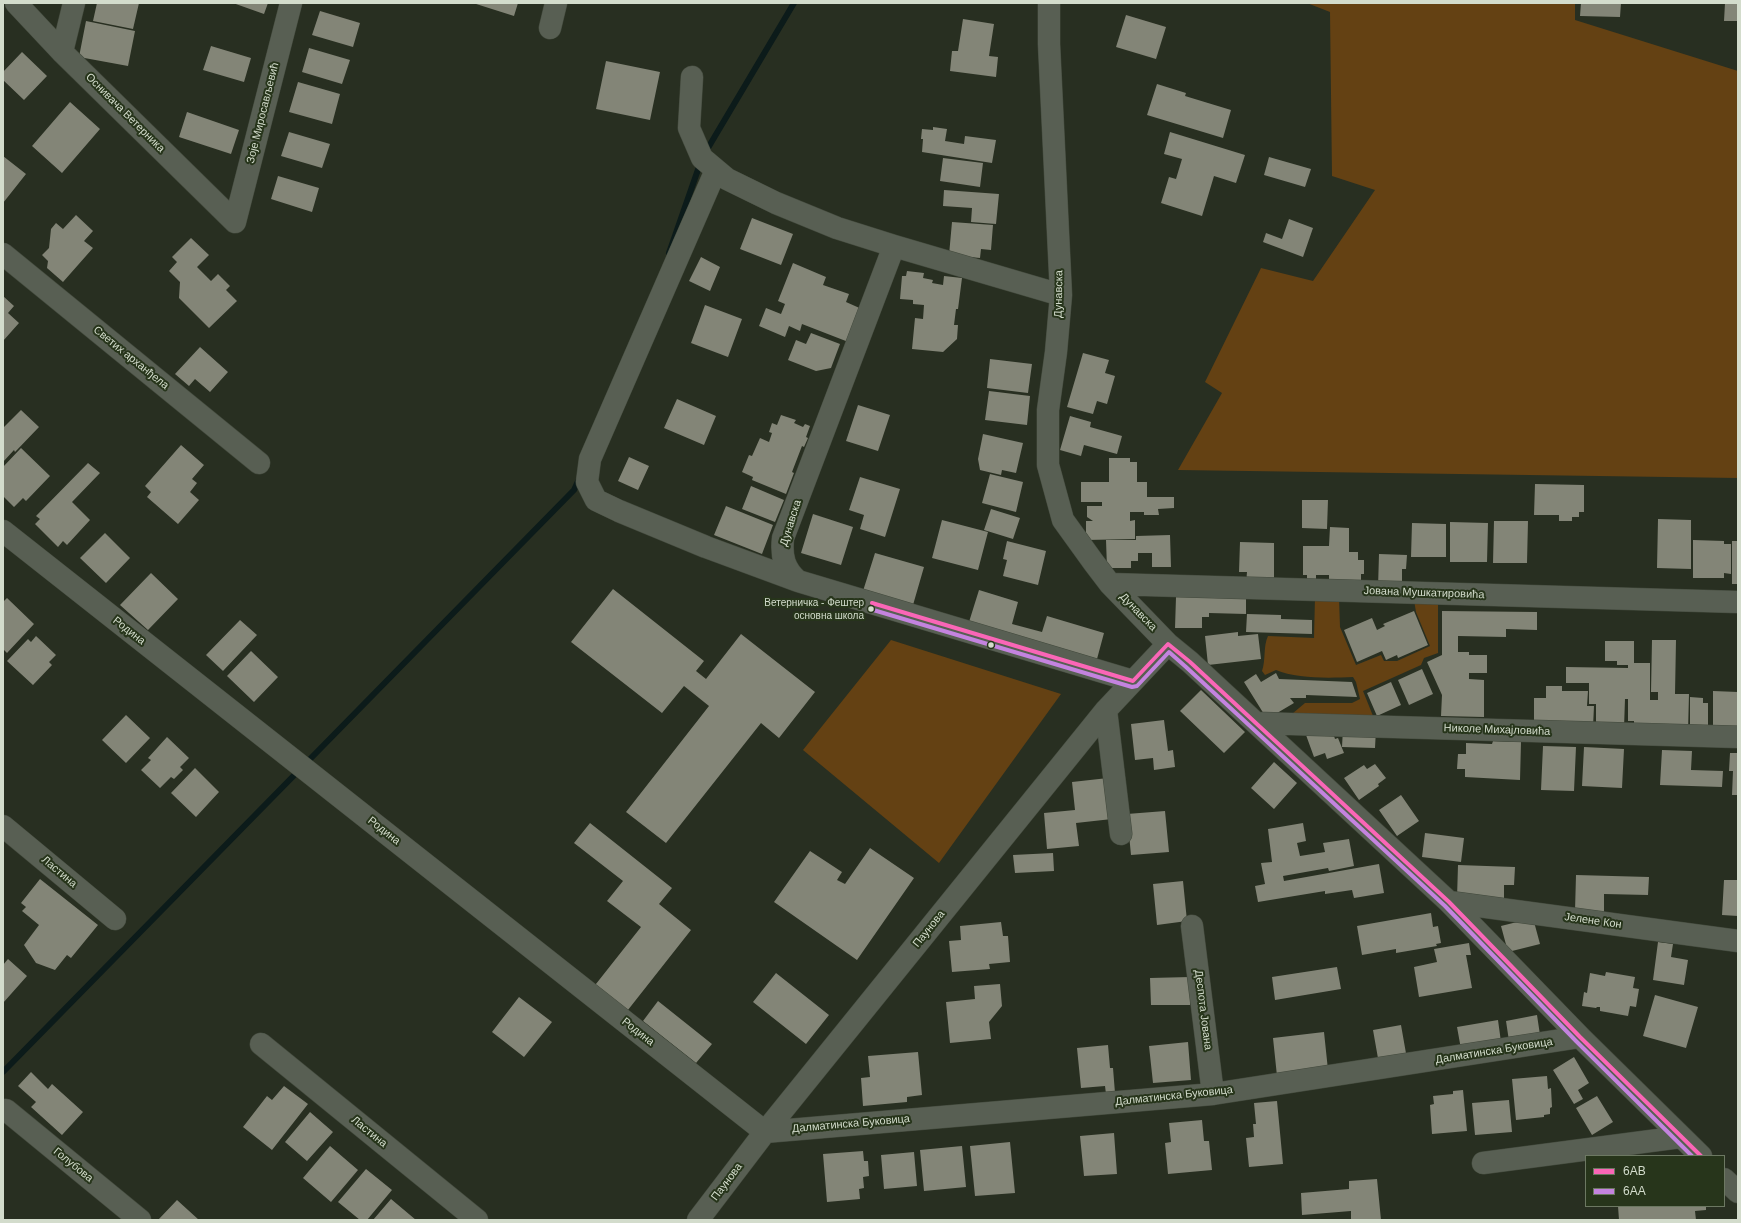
<!DOCTYPE html>
<meta charset="utf-8">
<style>
body{margin:0}
#map{position:relative;width:1741px;height:1223px;overflow:hidden;background:#282f21;font-family:Arial,sans-serif}
canvas{display:block}
.frame{position:absolute;inset:0;border:4px solid #d3dccc;pointer-events:none}
.legend{position:absolute;left:1585px;top:1155px;width:140px;height:52px;box-sizing:border-box;background:#27351b;border:1px solid #6c7862;margin:0;padding:5px 7px;list-style:none;font-size:12px;color:#d3dccc}
.legend li{display:flex;align-items:center;gap:8px;height:20px}
.legend b{width:20px;border:1px solid #6c7862}
</style>
<div id="map">
<canvas width="1741" height="1223"></canvas>
<div class="frame"></div>
<ul class="legend">
<li><b style="height:5px;background:#fa66b7"></b>6AB</li>
<li><b style="height:5px;background:#c483df"></b>6AA</li>
</ul>
</div>
<script>
const ctx = document.querySelector('canvas').getContext('2d');
ctx.lineJoin = 'round';
function fill(path, color) { ctx.fillStyle = color; ctx.fill(path, 'evenodd'); }
function stroke(path, color, width, dash) { ctx.strokeStyle = color; ctx.lineWidth = width; ctx.lineCap = dash ? 'butt' : 'round'; ctx.setLineDash(dash || []); ctx.stroke(path); }
function write(font, color, halo, rows, align = 'center') {
  ctx.font = font + ' Arial,sans-serif'; ctx.lineWidth = 4; ctx.setLineDash([]); ctx.textBaseline = 'middle'; ctx.strokeStyle = halo; ctx.fillStyle = color; for (const [text, x, y, turn = 0] of rows) {
    ctx.save(); ctx.translate(x, y); ctx.rotate((+turn || 0) * Math.PI / 180); ctx.textAlign = isNaN(turn) ? turn : align; if (halo) ctx.strokeText(text, 0, 0); ctx.fillText(text, 0, 0); ctx.restore();
  }
}
const green = new Path2D(`
 M1307 3H1575V20L1738 71V478L1178 470 1222 393 1205 382 1261 268 1313 281 1375 190 1332 176 1330 12Z
 M1315 597 1339 598 1340 627 1356 665 1381 655 1384 661H1397L1430 646 1416 612 1414 600 1438 601V653L1424 658 1421 665 1363 691 1375 721 1286 719 1305 703H1352L1360 699 1356 682 1353 677C1330 678 1296 679 1276 670L1265 675 1262 671C1266 660 1263 646 1268 636L1314 638Z
 M891 640 1061 694 939 863 803 750Z`);
const stream = new Path2D(`
 M705 153 794 3
 M669 253 701 161
 M3 1072 574 490 580 477`);
const building = new Path2D(`
 M97 3H139L133 29 93 21Z
 M233 3H268L264 14Z
 M473 3H518L514 16Z
 M1581 3H1621L1620 17 1580 16Z
 M1725 3H1738V21H1724Z
 M320 11 360 23 353 47 312 35Z
 M1126 15 1166 27 1156 59 1116 47Z
 M963 19 994 24 989 56 998 57 996 77 950 71 952 51H958Z
 M86 21 135 31 128 66 79 57Z
 M211 46 251 58 244 82 203 70Z
 M309 48 350 60 342 84 302 72Z
 M22 52 47 76 24 100 3 80V72Z
 M606 61 660 72 650 120 596 109Z
 M298 82 340 94 332 124 289 112Z
 M1157 84 1186 93 1185 96 1231 110 1223 138 1147 115Z
 M70 102 100 129 62 173 32 146Z
 M187 112 239 130 231 154 179 137Z
 M933 127 947 129 945 141 964 144 965 136 996 140 992 163 922 152 923 139H921L922 129 933 130Z
 M289 132 330 144 322 168 281 156Z
 M1170 132 1245 155 1236 183 1214 176 1202 216 1161 203 1169 177 1176 179 1182 159 1164 154Z
 M3 156 26 174 3 203Z
 M1269 157 1311 169 1305 187 1264 175Z
 M943 158 983 163 980 187 940 181Z
 M278 176 319 188 312 212 271 199Z
 M944 190 999 194 996 224 971 222 972 208 943 206Z
 M76 215 93 231 84 241 93 248 63 282 47 268 48 261 42 255 49 248 51 229 56 223 63 229Z
 M752 218 793 234 781 265 740 249Z
 M1289 219 1313 228 1303 257 1263 242 1266 233 1282 239Z
 M952 222 993 225 991 250 981 249 980 258 949 255Z
 M191 238 209 255 197 267 211 281 218 274 230 286 226 290 237 301 209 328 179 298 180 282 169 271 177 262 172 257Z
 M701 257 720 267 710 291 689 281Z
 M793 263 826 277 823 285 849 294 846 302 864 310 851 343 802 324 800 331 789 326 785 337 759 326 766 308 781 314 785 304 778 301Z
 M907 271 924 273 923 278 933 280 932 283 943 285 944 276 962 278 958 309H956L954 325H958L957 339 943 352 912 349 915 318 923 319 924 305 913 304V300L900 299 902 276H906Z
 M3 296 14 306 8 313 19 323 3 341Z
 M705 305 742 319 728 357 691 343Z
 M811 333 840 344 831 368 816 371 788 360 796 340 806 344Z
 M200 347 228 372 210 392 195 379 189 386 175 374Z
 M1083 353 1109 360 1105 373 1115 376 1107 404 1097 401 1093 414 1067 407Z
 M990 359 1032 364 1028 393 987 388Z
 M989 391 1030 396 1027 425 985 420Z
 M677 399 716 416 704 445 664 428Z
 M858 405 890 415 878 451 846 441Z
 M21 410 39 427 15 452 14 450 3 462V428Z
 M781 415 796 420 794 423 803 427 805 424 810 426 806 437 808 438 804 447 802 446 792 472 794 473 786 494 752 480 753 477 742 472 749 455 752 456 760 438 769 442 772 433 769 432 772 423 777 425Z
 M1070 416 1091 422 1090 427 1122 436 1117 454 1084 445 1081 456 1060 450Z
 M983 434 1023 443 1016 473 1002 470 1001 475 980 470 978 459Z
 M181 445 204 465 192 479 197 483 190 492 199 500 178 524 147 497 151 492 145 486Z
 M21 448 50 476 26 501 23 498 14 507 3 496V467Z
 M629 457 649 466 638 490 618 481Z
 M1109 458H1130V462H1137V482H1147V497H1174V508L1158 509 1159 515H1144V512H1130V521L1135 520V539L1086 540V521H1093L1087 517V506H1102V502H1081V482H1109Z
 M88 463 100 473 72 502 90 520 67 545 63 541 58 547 35 524 40 519 36 516Z
 M990 474 1023 482 1016 512 982 503Z
 M860 477 900 489 885 537 860 529 864 515 849 510Z
 M1535 484 1584 485V512H1579V517H1572V521H1559V515H1534Z
 M751 486 784 500 775 522 742 509Z
 M1302 500H1328L1327 529 1302 528Z
 M726 506 773 525 762 554 714 535Z
 M991 509 1020 518 1013 539 984 530Z
 M813 514 853 527 841 565 801 553Z
 M1658 519 1691 520V569L1657 568Z
 M942 520 988 532 978 570 932 558Z
 M1494 521H1528L1527 563H1493Z
 M1450 522 1488 523 1487 562H1450Z
 M1412 523 1446 524V557H1411Z
 M1330 527 1349 528V552H1358V560H1364V574H1361V586L1329 585V575H1316V587H1307V575H1303V546H1329Z
 M105 533 130 558 106 583 80 558Z
 M1170 535 1171 567H1152V553H1138V561H1131V568H1107L1106 540H1136V536Z
 M1693 540 1724 541V544H1731V574L1724 573V578H1693Z
 M1007 541 1046 551 1038 585 1003 576 1007 560 1003 559Z
 M1732 541H1738V584H1732Z
 M1240 542 1274 543V584H1246L1247 572H1239Z
 M875 553 924 567 913 605 863 591Z
 M1379 554 1407 555 1406 569H1402V589L1378 588Z
 M151 573 178 599 148 630 120 605Z
 M613 589 704 661 696 671 706 679 741 634 815 692 779 738 761 723 666 843 626 812 709 706 684 686 662 713 571 642Z
 M979 590 1018 602 1012 624 1042 632 1047 616 1104 633 1097 659 969 622Z
 M1176 597H1246V614L1209 613V617H1202V628H1175Z
 M7 598 34 624 7 653 3 649V602Z
 M1414 611 1428 645 1398 658 1397 655 1386 660 1382 651 1357 662 1344 630 1372 618 1377 630 1385 626 1383 624Z
 M1442 611 1537 612V630L1506 629V637L1458 636V652H1469V655H1487V673H1469V679L1484 680V717L1441 716 1442 695 1427 662 1442 655Z
 M1247 614 1281 615V619L1312 620V634L1246 632Z
 M240 620 257 635 223 671 206 655Z
 M1238 632V636L1258 634 1261 659 1208 665 1205 636Z
 M36 636 56 655 49 662 52 665 33 685 7 661 28 639 31 642Z
 M1652 640H1676L1675 694H1689L1688 732 1634 730V721H1628V699H1625L1624 728H1596V704H1589V683H1566V667L1628 668V665H1617V661H1605V641H1634V663H1650V700H1658V692H1651Z
 M251 651 278 677 254 702 227 676Z
 M1422 669 1433 694 1409 705 1398 680Z
 M1276 673 1279 679 1352 682 1357 697 1306 695V698H1290L1294 703 1267 719 1244 682 1256 674 1261 682Z
 M1391 682 1401 705 1377 716 1367 693Z
 M1546 686H1562V691H1588L1587 706H1594L1593 727H1534V698H1546Z
 M1201 690 1245 732 1224 753 1180 711Z
 M1713 691 1738 692V731H1713Z
 M1690 697 1703 698V703H1708V732H1690Z
 M126 715 150 738 126 763 102 740Z
 M1164 720 1168 751 1173 750 1175 767 1154 770 1153 758 1135 760 1131 724Z
 M1331 726 1335 739 1338 738 1344 753 1327 759 1325 753 1314 757 1306 735Z
 M1343 728 1376 729 1375 748 1342 747Z
 M167 737 189 758 180 767 183 770 174 779 171 777 160 788 141 770 151 760 148 758Z
 M1493 741 1521 742 1520 780 1465 777V769H1457L1458 754H1466V743L1492 744Z
 M1543 746 1576 747 1574 791 1541 790Z
 M1584 747 1624 749 1622 788 1582 786Z
 M1662 750 1692 751 1691 770 1723 771 1722 787 1660 785Z
 M1730 753H1738V795H1732L1733 771H1729Z
 M1274 762 1297 783 1274 809 1251 788Z
 M1375 764 1386 778 1378 784 1379 786 1359 800 1344 778 1364 765 1367 769Z
 M195 768 219 792 196 817 171 793Z
 M1108 778 1112 819 1076 823 1079 846 1047 849 1044 813 1075 810 1072 782Z
 M1401 795 1419 821 1397 836 1379 810Z
 M1165 811 1169 852 1131 855 1127 814Z
 M590 823 672 888 659 904 691 930 624 1015 592 989 641 927 607 901 623 881 574 843Z
 M1303 823 1306 841 1297 843 1300 856 1325 852 1323 843 1349 839 1354 866 1329 871 1328 868 1283 876 1284 881 1379 864 1384 893 1354 898 1352 890 1325 894V891L1258 902 1255 886 1265 884 1261 863 1272 862 1268 829Z
 M1425 833 1464 838 1461 862 1422 857Z
 M870 848 914 878 857 960 774 902 810 851 842 872 837 880 845 884Z
 M1053 853 1054 871 1015 873 1013 855Z
 M1458 865 1515 867 1514 885H1504V899L1457 898Z
 M1576 875 1649 877 1648 895 1604 894V912L1575 911Z
 M40 879 98 925 71 958 67 955 55 970 36 963 24 945 39 925 22 911 26 907 21 903Z
 M1724 880H1738V916L1722 915Z
 M1183 881 1187 921 1157 925 1153 884Z
 M1431 913 1433 927 1438 926 1441 943 1436 944 1437 946 1396 953V949L1362 955 1357 926Z
 M1533 918 1540 944 1508 952 1501 926Z
 M1001 922 1003 936H1008L1010 962 989 964 990 969 952 972 949 941 961 940 960 926Z
 M1658 942 1673 944 1671 957 1688 960 1684 985 1653 980Z
 M1469 943 1471 955H1466L1472 988 1419 997 1414 967 1437 962 1434 949Z
 M8 959 27 976 3 1003V965Z
 M1337 967 1341 989 1275 1000 1272 977Z
 M1606 972 1635 977 1633 988 1639 989 1636 1007 1630 1006 1628 1016 1600 1011V1007H1597L1596 1008 1582 1006 1584 992 1587 993 1590 973 1605 976Z
 M776 973 829 1015 806 1044 753 1002Z
 M1190 977V1005H1151L1150 978Z
 M1000 984 1002 1006 989 1022 991 1039 950 1043 946 1002 975 999 974 986Z
 M1655 995 1698 1007 1686 1048 1643 1036Z
 M519 997 552 1022 524 1057 492 1032Z
 M658 1001 712 1044 696 1063 643 1021Z
 M1537 1015 1540 1035 1509 1041 1506 1021Z
 M1498 1020 1501 1042 1461 1049 1457 1027Z
 M1401 1025 1407 1059 1379 1064 1373 1030Z
 M1324 1032 1328 1070 1277 1076 1273 1038Z
 M1188 1042 1191 1080 1153 1083 1149 1046Z
 M1108 1045 1110 1068H1113L1115 1093 1106 1094 1105 1086 1081 1088 1077 1048Z
 M918 1052 922 1095 907 1097V1102L863 1106 861 1078 870 1077 868 1056Z
 M1574 1057 1589 1083 1578 1090 1583 1099 1574 1104 1553 1070Z
 M31 1072 48 1089 52 1084 83 1112 62 1135 31 1107 36 1102 18 1086Z
 M1547 1076 1548 1089 1551 1088 1552 1107 1550 1108V1114L1544 1115V1117L1516 1120 1512 1079Z
 M284 1086 308 1104 272 1150 243 1127 267 1096 272 1100Z
 M1463 1090 1467 1131 1432 1134 1430 1105 1434 1104 1433 1096 1453 1094V1091Z
 M1597 1096 1613 1122 1592 1135 1576 1108Z
 M1509 1100 1512 1132 1475 1135 1472 1103Z
 M1277 1101 1283 1164 1249 1167 1246 1138 1254 1137 1253 1124H1256L1254 1103Z
 M310 1112 333 1132 307 1161 285 1142Z
 M1202 1120 1204 1141H1209L1212 1170 1168 1174 1165 1143 1171 1142 1169 1123Z
 M1114 1133 1117 1174 1084 1176 1080 1136Z
 M1010 1142 1015 1193 975 1196 970 1146Z
 M330 1146 358 1170 331 1202 303 1178Z
 M962 1146 966 1187 924 1191 920 1150Z
 M863 1151 864 1161H868L869 1176 863 1177 864 1188 859 1189 860 1199 827 1202 823 1154Z
 M914 1152 917 1186 884 1189 881 1155Z
 M366 1169 392 1190 367 1220H360L338 1202Z
 M1377 1179 1381 1220H1351V1211L1302 1215 1301 1193 1349 1189V1181Z
 M391 1199 416 1220H373Z
 M177 1200 199 1220H158Z
 M1618 1206H1706V1210L1695 1211 1696 1220H1619Z`);
const minor = new Path2D(`
 M16 3 62 52 235 222
 M1049 3V44L1061 295 1056 352 1048 410V465L1063 520 1094 563 1110 584 1168 644 1190 662 1449 902 1580 1037 1701 1156
 M550 28 556 3
 M62 52 74 3
 M692 77 689 128 702 158 727 179 776 203 837 228 894 246 1061 295
 M716 170 590 459 587 482 596 500 619 511 706 547 798 581
 M235 222 291 3
 M894 246 783 538C781 556 784 569 798 581L1133 681
 M3 254 259 463
 M3 531 765 1132 1213 1094 1580 1037
 M1110 584 1738 602
 M1106 710 1121 834
 M1256 723 1738 737
 M3 826 115 919
 M1449 902 1738 941
 M1192 926 1213 1094
 M261 1044 477 1220
 M6 1110 140 1220
 M1483 1163 1681 1137
 M1724 1179 1738 1192
 M698 1220 765 1132 1106 710 1168 644`);
const bus1 = new Path2D(`
 M872 603 1133 681 1168 644 1190 662 1449 902 1580 1037 1701 1156`);
const bus2 = new Path2D(`
 M870 609 1132 687 1137 686 1169 652 1186 667 1445 906 1576 1041 1692 1156`);
const markers = [
 [871,609,3.5,"#d3dccc"],
 [991,645,3.5,"#d3dccc"]
];
const busNames = [
 ["Ветерничка - Фештер",864,603],
 ["основна школа",864,616]
];
const streetNames = [
 ["Оснивача Ветерника",125,113,45],
 ["Зоје Миросављевић",263,113,-76],
 ["Дунавска",1059,294,-89],
 ["Светих арханђела",131,358,39],
 ["Дунавска",791,523,-72],
 ["Јована Мушкатировића",1424,593,2],
 ["Дунавска",1138,612,46],
 ["Родина",129,631,38],
 ["Николе Михајловића",1497,730,2],
 ["Родина",384,831,38],
 ["Ластина",59,872,40],
 ["Јелене Кон",1593,921,8],
 ["Паунова",929,929,-51],
 ["Деспота Јована",1203,1010,83],
 ["Родина",638,1032,38],
 ["Далматинска Буковица",1494,1051,-9],
 ["Далматинска Буковица",1174,1096,-6],
 ["Далматинска Буковица",851,1124,-5],
 ["Ластина",369,1132,39],
 ["Голубова",73,1165,39],
 ["Паунова",727,1182,-53]
];
fill(green, '#644113');
stroke(stream, '#0c1b1a', 6);
fill(building, '#838577');
stroke(minor, '#434a3d', 23);
stroke(minor, '#585f53', 22);
stroke(bus1, '#fa66b7', 4);
stroke(bus2, '#c483df', 4);
for (const [x, y, r, color] of markers) { const dot = new Path2D(); dot.arc(x, y, r, 0, 2 * Math.PI); ctx.fillStyle = color; ctx.fill(dot); stroke(dot, '#27351b', 1.5); }
write('10px', '#d3dccc', '#27351b', busNames, 'right');
write('11px', '#d3dccc', '#27351b', streetNames);
</script>
